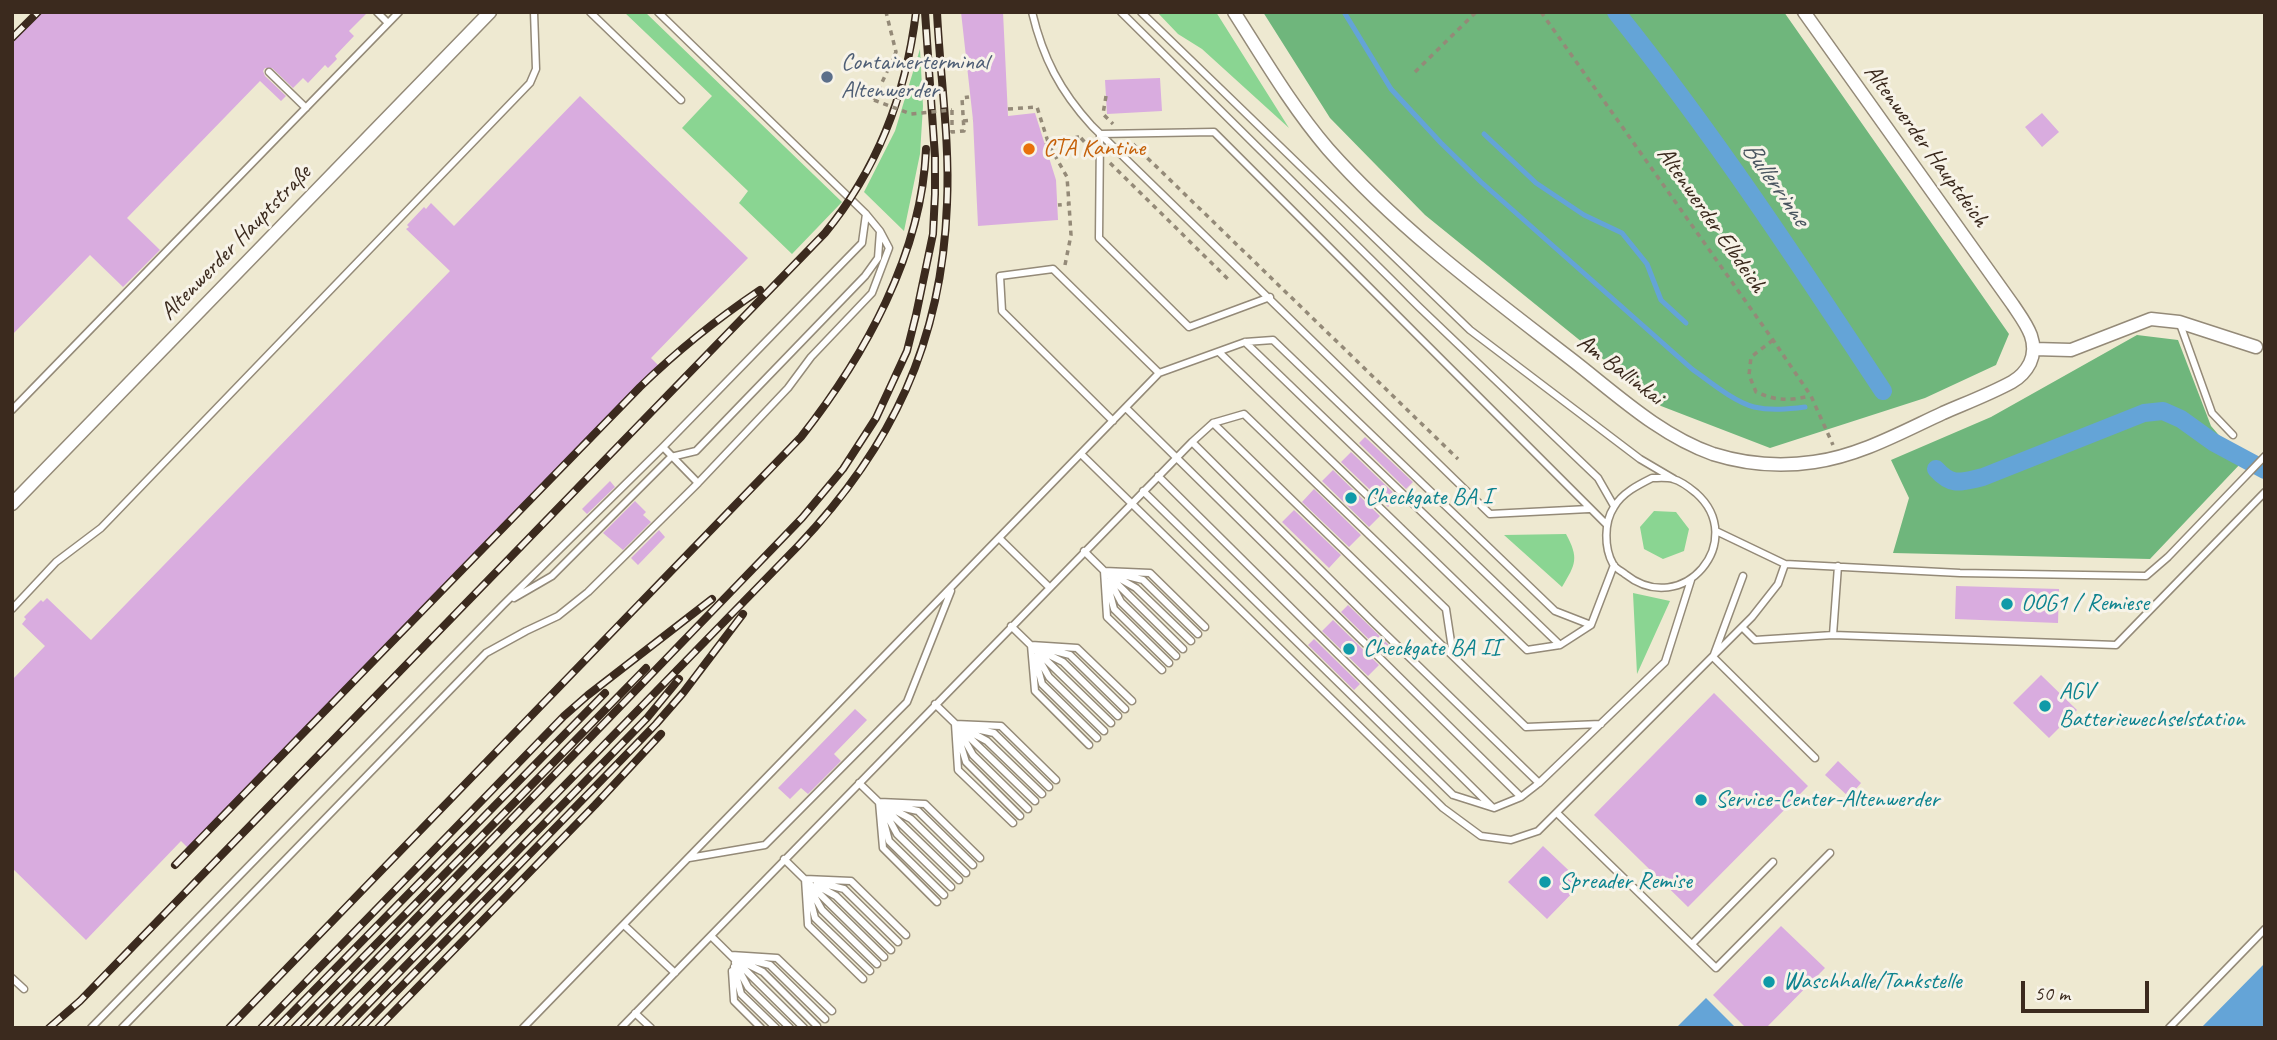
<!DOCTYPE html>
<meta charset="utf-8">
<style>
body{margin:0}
#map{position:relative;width:2277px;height:1040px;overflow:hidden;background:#eee9d1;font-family:Caveat,sans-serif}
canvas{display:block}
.frame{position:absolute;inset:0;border:14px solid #3b2a1e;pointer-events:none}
.scale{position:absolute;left:2021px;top:981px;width:128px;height:32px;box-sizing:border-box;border:4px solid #3b2a1e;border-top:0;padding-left:9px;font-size:21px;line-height:24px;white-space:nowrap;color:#3b2a1e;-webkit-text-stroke:5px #f7f3e8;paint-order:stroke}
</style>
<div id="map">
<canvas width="2277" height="1040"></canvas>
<div class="frame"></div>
<div class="scale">50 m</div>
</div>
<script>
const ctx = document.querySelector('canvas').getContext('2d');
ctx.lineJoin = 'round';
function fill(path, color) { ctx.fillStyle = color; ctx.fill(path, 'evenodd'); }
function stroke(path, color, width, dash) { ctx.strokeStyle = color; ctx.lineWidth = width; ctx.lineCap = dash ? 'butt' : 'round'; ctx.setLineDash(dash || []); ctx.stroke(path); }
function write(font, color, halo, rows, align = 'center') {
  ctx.font = font + ' Caveat,sans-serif'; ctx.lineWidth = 6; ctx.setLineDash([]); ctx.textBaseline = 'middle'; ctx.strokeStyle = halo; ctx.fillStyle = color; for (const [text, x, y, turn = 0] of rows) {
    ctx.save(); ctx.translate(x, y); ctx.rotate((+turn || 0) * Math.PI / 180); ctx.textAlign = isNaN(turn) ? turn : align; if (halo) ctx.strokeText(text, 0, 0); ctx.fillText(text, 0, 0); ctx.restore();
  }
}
const green = new Path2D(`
 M624 12H645L842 202 792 254 739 203 748 191 682 128 712 96Z
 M1157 12H1216L1289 128 1202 49 1178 34Z
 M920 49 923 106 920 154 904 231 864 192 895 131Z
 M1654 511 1676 512 1689 529 1684 551 1663 559 1644 549 1640 527Z
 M1566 534C1579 558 1576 564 1562 587L1504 535Z
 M1633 593 1670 601 1637 674Z`);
const forest = new Path2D(`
 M1263 12H1784L2009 334 1996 365 1925 398 1770 448 1661 406 1425 215 1330 118Z
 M2137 335 2178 340 2211 426 2242 462 2150 559 1893 553 1909 498 1891 460 1991 417Z`);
const water = new Path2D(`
 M2265 963V1028H2201Z
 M1706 998 1736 1028H1676Z`);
const stream = new Path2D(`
 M1344 12 1391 89 1441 143 1481 182 1692 369C1709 381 1734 402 1754 407 1771 411 1789 409 1805 407
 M1484 134 1536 183 1584 215 1622 233 1647 264 1661 300 1686 323`);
const canal = new Path2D(`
 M1616 12C1713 133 1798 262 1883 391
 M1936 469C1952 487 1961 482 1983 477L2144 413 2163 411 2181 419 2213 442 2265 470`);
const building = new Path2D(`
 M34 12H368L349 31 354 36 335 56 337 59 328 68 325 65 308 83 303 78 293 88 272 68H265L263 71 265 76 286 96 281 101 260 81 127 218 160 250 123 287 90 255 12 335V35Z
 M961 12H1003L1008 116 1035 113 1056 180 1058 220 978 226 973 120Z
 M1160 78 1162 111 1107 114 1105 80Z
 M580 96 748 258 651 358 659 366 189 849 181 841 86 940 12 868V680L45 646 22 624 26 619 24 617 41 600 43 602 47 598 91 640 450 271 406 229 409 227 407 225 424 207 426 209 431 203 454 226Z
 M2042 113 2059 132 2042 147 2025 127Z
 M1365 437 1413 482 1406 489 1359 443Z
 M1351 452 1398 497 1388 507 1341 462Z
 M1333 470 1380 516 1369 527 1322 481Z
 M610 481 615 487 587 514 582 509Z
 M1314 489 1361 535 1349 547 1302 502Z
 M635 501 646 512 643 515 651 522 623 550 603 533Z
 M1294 510 1341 555 1329 568 1282 522Z
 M659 530 665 537 638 565 631 558Z
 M1956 586 2059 589 2058 623 1955 619Z
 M1348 605 1394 650 1387 657 1341 612Z
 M1333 620 1379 665 1368 676 1322 631Z
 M1314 639 1360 684 1354 690 1308 645Z
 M2041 675 2077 710 2049 738 2013 703Z
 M1714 693 1808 786 1688 907 1594 815Z
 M855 709 867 720 834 754 841 761 808 794 801 788 790 799 778 788Z
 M1838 761 1861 783 1849 797 1825 775Z
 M1543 846 1582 883 1547 919 1508 882Z
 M1781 926 1825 968 1766 1028H1746L1713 995Z`);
const path = new Path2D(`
 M1541 12 1773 340 1811 396 1833 445
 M1415 72 1476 12
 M1106 96 1103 114 1113 124
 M874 100 896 52 886 12
 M1008 109 1037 107 1049 145 1067 177 1069 204 1058 205
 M952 110V132L964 131 962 98 969 97
 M963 121 973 120
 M1081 138 1088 146
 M1133 144 1458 459
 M1045 145 1082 136
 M1110 163 1231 282
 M1065 265 1071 235 1069 204
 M1773 340 1751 357 1749 375 1756 392C1777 401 1788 401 1810 396`);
const lane = new Path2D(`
 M377 12 388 23
 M590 12 681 100
 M1032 12C1043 58 1060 91 1092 126L1490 514 1589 509
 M1121 12 1419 307 1598 478 1614 506
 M1141 12 1470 330 1640 459 1674 479
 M269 72 306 108
 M1270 297 1189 327 1099 238 1100 134 1214 132 1607 525
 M2180 324 2212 413 2233 435
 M1245 342 1560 645
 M1219 352 1527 650 1560 645 1591 625 1614 565
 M1126 408 1521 797
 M12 410 399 12
 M1113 421 1002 311 1000 276 1053 269 1159 373
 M1213 423 1526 727 1601 724
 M1192 442 1213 423 1244 414 1446 609 1453 655
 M663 447 698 483
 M1081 454 1443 808 1481 836 1511 840 1538 831 1752 617 1778 584 1785 564
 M1158 476 1492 807
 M1652 478C1658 478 1667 477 1673 479 1681 481 1690 488 1696 493 1749 540 1683 620 1625 574 1621 571 1615 568 1613 564 1604 548 1604 522 1614 507 1622 493 1638 485 1652 478Z
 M1143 491 1453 795 1494 808 1521 797 1539 783
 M1716 531 1785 564 1960 573 2146 576 2168 557 2265 456
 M999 538 1049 587
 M1084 551 1183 649
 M1104 571 1150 573 1205 627
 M1104 571 1107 617 1162 670
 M1119 574 1143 580 1198 634
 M1115 576 1136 588 1191 641
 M1743 576 1713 657 1815 758
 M1110 581 1121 602 1176 656
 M1108 586 1114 609 1169 663
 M514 598 552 576 671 457 696 451 865 276 878 258 880 231 866 214 658 12
 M12 609 56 562 101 528 530 83 536 69 534 12
 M1011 626 1111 723
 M1742 627 1755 640 1833 635 1838 566
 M1833 635 2116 645 2265 492
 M1031 645 1077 648 1132 701
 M1031 645 1035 691 1089 745
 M1047 649 1070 655 1125 709
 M1039 650 1063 662 1118 716
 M1037 656 1049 677 1104 731
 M1036 661 1042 684 1097 738
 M935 704 1035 801
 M955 724 1001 726 1056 780
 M955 724 958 770 1013 823
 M963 728 987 741 1042 794
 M971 728 994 733 1049 787
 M960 732 973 755 1028 809
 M959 739 966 762 1020 816
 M859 783 959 880
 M879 802 883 848 937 902
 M879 802 925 804 980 858
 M887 806 911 819 966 873
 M895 806 918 811 973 865
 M884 810 897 834 951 887
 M1557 813 1716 968 1830 853
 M883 818 889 841 944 895
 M689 858 765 845 907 702 951 591
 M784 859 884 957
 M805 879 851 881 906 935
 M805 879 808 925 863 979
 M820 883 844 889 898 942
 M816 885 836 896 891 950
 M809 887 822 910 877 964
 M809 894 815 918 870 971
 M624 925 675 973
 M711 936 804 1028
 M1692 944 1773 862
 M731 955 777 958 832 1011
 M746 959 770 965 825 1019
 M739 960 763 972 817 1026
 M735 963 748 987 790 1028
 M734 967 741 994 776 1028
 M732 971 734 1001 761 1028
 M12 978 24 989
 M635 1013 651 1028
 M91 1028 503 605 663 447 862 243 866 214
 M122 1028 486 653 526 631 558 616 588 592 698 483 788 388 811 357 872 293 889 248 880 231
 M523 1028 1159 373 1245 342 1273 340 1555 611 1591 625
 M621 1028 1192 442 1373 622 1539 783 1665 662 1691 580
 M2169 1028 2265 929`);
const street = new Path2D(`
 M1234 12C1264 59 1292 107 1328 149 1399 229 1487 294 1571 359 1615 393 1659 435 1713 454 1745 464 1781 467 1814 462 1859 456 1902 432 1943 413 1966 403 1990 394 2012 382 2019 378 2026 371 2030 363 2040 341 2025 323 2013 305L1804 12
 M2034 349 2071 350 2151 319 2179 322 2256 347
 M12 504 490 12`);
const rail = new Path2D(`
 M12 38 38 12
 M175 865 640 387C677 351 717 319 760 290
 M49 1028 80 1001 825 233C878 168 906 95 916 12
 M229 1028 801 437C864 357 922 254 926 149
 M261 1028 564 716 588 695 712 599
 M277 1028 605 693
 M294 1028 646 668
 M310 1028 802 518 843 469 876 418 907 351 916 315 933 234 935 194V157L925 12
 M328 1028 798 546C892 447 942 342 947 204 950 140 940 76 937 12
 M345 1028 647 718 679 679
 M361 1028 656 724 683 693 743 614
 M378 1028 595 805 661 734`);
const pathBridge = new Path2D(`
 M874 100 911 114 952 110`);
const markers = [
 [827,77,7,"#5c6f8a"],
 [1029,149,7,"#e8710a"],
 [1351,498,7,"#0f9aa8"],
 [2007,604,7,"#0f9aa8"],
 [1349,649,7,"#0f9aa8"],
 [2045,706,7,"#0f9aa8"],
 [1701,800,7,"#0f9aa8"],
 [1545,882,7,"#0f9aa8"],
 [1769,982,7,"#0f9aa8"]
];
const serviceNames = [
 ["Containerterminal",841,63],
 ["Altenwerder",841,91]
];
const streetNames = [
 ["Altenwerder Hauptdeich",1926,146,54],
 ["Altenwerder Elbdeich",1711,220,55],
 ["Altenwerder Hauptstraße",236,243,-46],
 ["Am Ballinkai",1620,370,37]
];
const foodNames = [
 ["CTA Kantine",1043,149]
];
const cultureNames = [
 ["Checkgate BA I",1365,498],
 ["OOG1 / Remiese",2021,604],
 ["Checkgate BA II",1363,649],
 ["AGV",2059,692],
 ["Batteriewechselstation",2059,720],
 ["Service-Center-Altenwerder",1715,800],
 ["Spreader Remise",1559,882],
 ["Waschhalle/Tankstelle",1783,982]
];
const waterNames = [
 ["Bullerrinne",1775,184,55]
];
fill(green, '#8ad592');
fill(forest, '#6fb67c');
fill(water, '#64a4d7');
stroke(stream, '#64a4d7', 5);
stroke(canal, '#64a4d7', 18);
fill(building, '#d9acdf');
stroke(lane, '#948a78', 9);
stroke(street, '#948a78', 15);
stroke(path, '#948a78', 3.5, [5, 5]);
stroke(lane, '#fff', 6);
stroke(street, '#fff', 12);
stroke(rail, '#3b2a1e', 8);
stroke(rail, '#f7f3e8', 5, [16]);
stroke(pathBridge, '#948a78', 3.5, [5, 5]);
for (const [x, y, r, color] of markers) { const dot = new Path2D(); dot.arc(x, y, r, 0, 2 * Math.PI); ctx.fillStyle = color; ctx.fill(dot); stroke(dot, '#f7f3e8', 2.5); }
write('24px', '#4e5e75', '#f7f3e8', serviceNames, 'left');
write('24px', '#3b2a1e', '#f7f3e8', streetNames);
write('24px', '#c56008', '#f7f3e8', foodNames, 'left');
write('24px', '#0d838f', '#f7f3e8', cultureNames, 'left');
write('italic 26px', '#49555f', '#f7f3e8', waterNames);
</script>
